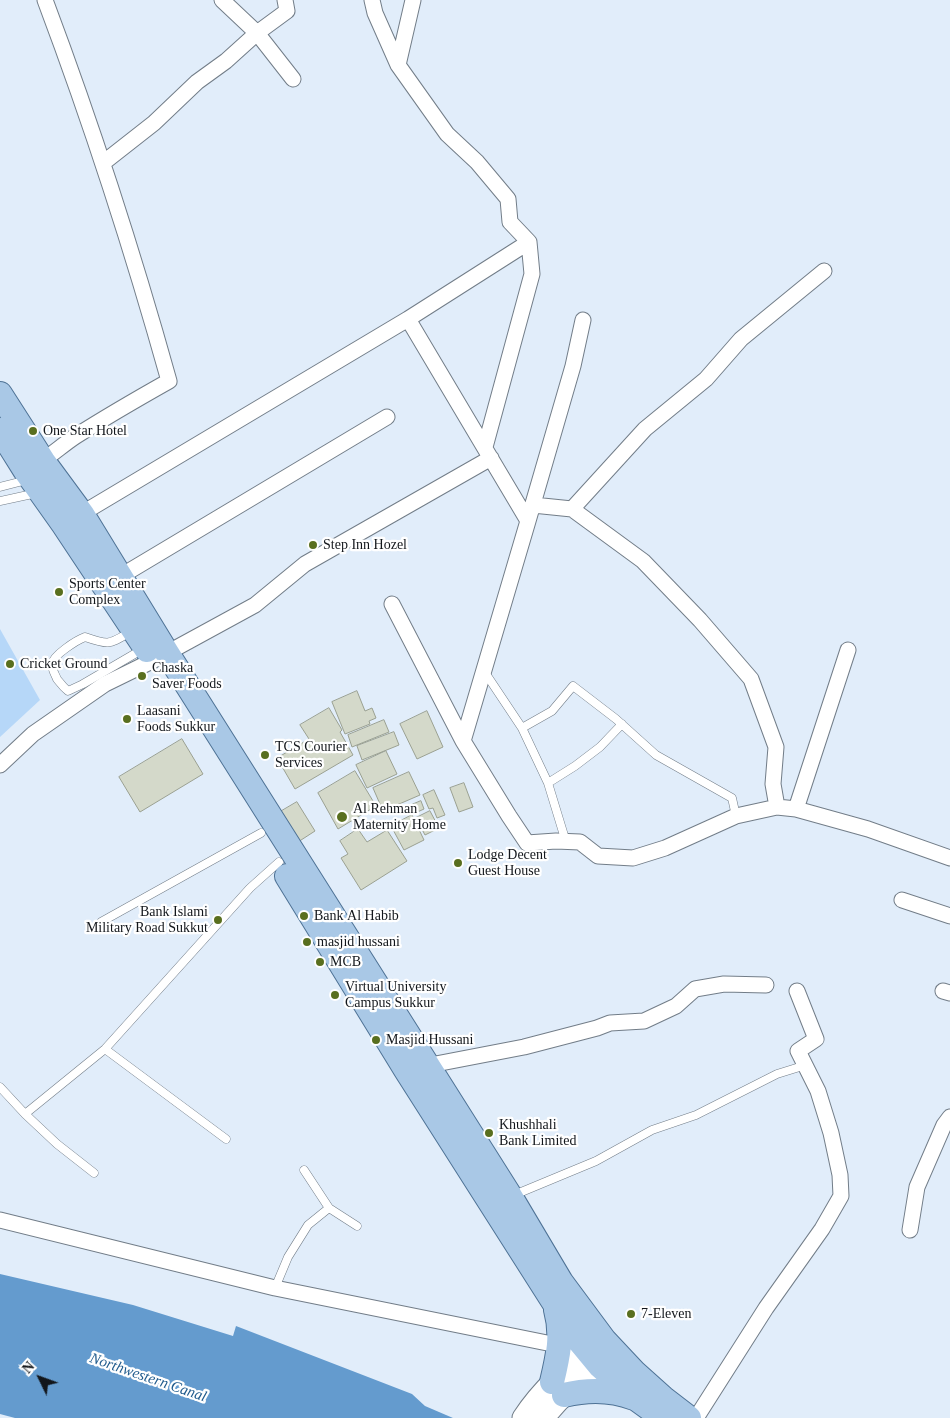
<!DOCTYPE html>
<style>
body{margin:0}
#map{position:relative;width:950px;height:1418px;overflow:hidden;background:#e1edfa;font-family:Georgia,serif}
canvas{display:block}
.north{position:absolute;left:15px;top:1353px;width:50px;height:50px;-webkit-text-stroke:4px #fff;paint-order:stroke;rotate:312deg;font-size:14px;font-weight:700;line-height:20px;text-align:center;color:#12161b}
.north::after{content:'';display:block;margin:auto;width:18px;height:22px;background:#12161b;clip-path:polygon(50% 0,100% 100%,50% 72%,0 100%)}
</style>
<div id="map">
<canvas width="950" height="1418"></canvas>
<div class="north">N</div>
</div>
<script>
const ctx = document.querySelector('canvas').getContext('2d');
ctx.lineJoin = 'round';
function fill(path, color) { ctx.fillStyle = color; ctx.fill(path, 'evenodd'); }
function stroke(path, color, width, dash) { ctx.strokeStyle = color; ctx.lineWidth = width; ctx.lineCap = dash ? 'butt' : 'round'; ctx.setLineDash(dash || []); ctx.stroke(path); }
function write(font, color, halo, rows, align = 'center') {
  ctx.font = font + ' Georgia,serif'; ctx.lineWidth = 4.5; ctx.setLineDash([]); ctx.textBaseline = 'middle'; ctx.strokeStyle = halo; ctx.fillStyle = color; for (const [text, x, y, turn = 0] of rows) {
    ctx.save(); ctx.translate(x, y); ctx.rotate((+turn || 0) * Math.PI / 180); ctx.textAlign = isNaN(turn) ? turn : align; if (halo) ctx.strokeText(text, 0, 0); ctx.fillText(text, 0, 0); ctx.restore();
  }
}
const green = new Path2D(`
 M0 629 40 700 0 737Z`);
const water = new Path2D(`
 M0 1274 133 1305 233 1336 236 1326 412 1394 425 1406 453 1418H15L0 1414Z`);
const building = new Path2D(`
 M357 691 365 711 372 708 376 718 369 721 370 724 345 734 332 702Z
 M329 708 342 730 340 732 353 755 295 789 277 758 309 739 300 725Z
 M427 711 443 747 417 759 400 724Z
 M384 720 389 732 352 747 348 735Z
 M394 732 399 745 362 760 357 746Z
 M182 739 203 774 140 812 119 777Z
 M386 751 397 774 367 788 356 765Z
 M355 771 376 806 338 829 318 793Z
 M409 772 420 795 383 811 373 788Z
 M464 783 473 807 459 812 450 788Z
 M434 790 445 815 437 818 433 808 429 809 423 795Z
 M421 801 424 809 413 814 409 806Z
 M297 802 315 831 298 842 280 812Z
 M430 811 439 828 425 835 416 818Z
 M412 815 424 840 404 850 391 826Z
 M358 829 367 842 387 830 407 861 361 890 341 858 348 854 340 841Z`);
const service = new Path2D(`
 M0 487 27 480
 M0 501 37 493
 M132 631C109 644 111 646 85 637 77 640 53 655 52 664 52 670 55 674 57 679 61 684 63 687 68 691L83 684 143 649
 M484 671 522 728 548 783 566 842
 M522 728 552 711 573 686 616 719 656 755 732 798 736 816
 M548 783 575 766 600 747 622 724
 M101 922 261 833
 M105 1049 226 1139
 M0 1087 25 1114 57 1144 94 1173
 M25 1114 105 1049 250 888 279 862
 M304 1170 329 1208 357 1226
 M514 1195 596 1161 652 1130 696 1115 777 1074 806 1065
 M275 1288 288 1257 308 1225 329 1208`);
const minor = new Path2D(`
 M222 0 257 33 293 79
 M372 0 375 13 398 65 447 134 477 162 508 199 510 222 529 242 532 274 485 447
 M398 65 413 0
 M103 163 154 123 197 82 226 61 257 33 287 11 285 0
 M408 319 528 521
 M35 465C50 457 62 445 76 436 106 417 137 399 169 381 133 252 92 125 45 0
 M533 505 572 509 643 561 700 620 751 679 776 747 773 784 777 807
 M572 509 645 429 706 379 741 339 824 271
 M76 517 408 319 529 242
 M121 576 387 417
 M392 604 463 741 509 816 527 843 556 841 580 842 598 856 633 858 665 848 736 816 777 807 796 809 868 829 950 858
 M167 653 255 605 305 564 491 458
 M463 741 528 521 573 366 583 320
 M0 765 33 734 105 684 154 660
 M796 809 848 650
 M902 900 950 916
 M943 991 950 993
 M420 1067 524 1047 597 1028 610 1023 644 1021 676 1006 695 989 724 984 766 985
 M0 1220 275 1288 567 1347
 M910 1230 917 1187 944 1125 950 1117
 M696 1418 766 1308 822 1229 841 1196 840 1175 831 1133 818 1091 798 1051 816 1039 797 991`);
const secondary = new Path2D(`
 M523 1418C543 1387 571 1363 601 1342
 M544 1418C563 1392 588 1376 612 1356`);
const primary = new Path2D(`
 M0 394 43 461 82 514 167 653 510 1196 561 1282 604 1340 634 1372 663 1398 689 1418
 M0 430 25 470 64 525 147 650
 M287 876 406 1070 576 1337 600 1366 638 1400 663 1418
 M552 1382C558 1357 563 1335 556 1310
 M564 1395C588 1389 611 1389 634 1398`);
const markers = [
 [33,431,5,"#596f1f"],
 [313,545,5,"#596f1f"],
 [59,592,5,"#596f1f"],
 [10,664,5,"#596f1f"],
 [142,676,5,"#596f1f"],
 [127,719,5,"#596f1f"],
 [265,755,5,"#596f1f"],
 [342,817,6,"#596f1f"],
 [458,863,5,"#596f1f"],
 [304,916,5,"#596f1f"],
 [218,920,5,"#596f1f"],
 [307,942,5,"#596f1f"],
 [320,962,5,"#596f1f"],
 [335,995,5,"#596f1f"],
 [376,1040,5,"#596f1f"],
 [489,1133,5,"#596f1f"],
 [631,1314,5,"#596f1f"]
];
const poiNames = [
 ["One Star Hotel",43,431],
 ["Step Inn Hozel",323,545],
 ["Sports Center",69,584],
 ["Complex",69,600],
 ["Cricket Ground",20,664],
 ["Chaska",152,668],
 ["Saver Foods",152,684],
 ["Laasani",137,711],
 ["Foods Sukkur",137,727],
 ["TCS Courier",275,747],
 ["Services",275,763],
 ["Al Rehman",353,809],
 ["Maternity Home",353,825],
 ["Lodge Decent",468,855],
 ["Guest House",468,871],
 ["Bank Islami",208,912,"right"],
 ["Military Road Sukkut",208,928,"right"],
 ["Bank Al Habib",314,916],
 ["masjid hussani",317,942],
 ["MCB",330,962],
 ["Virtual University",345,987],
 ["Campus Sukkur",345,1003],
 ["Masjid Hussani",386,1040],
 ["Khushhali",499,1125],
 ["Bank Limited",499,1141],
 ["7-Eleven",641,1314]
];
const waterNames = [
 ["Northwestern Canal",148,1378,19]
];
fill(green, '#b6d7f8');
fill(water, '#649bce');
fill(building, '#d4d9ca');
stroke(building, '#9aa091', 1);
stroke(service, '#727d88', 9);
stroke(minor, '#727d88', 17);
stroke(secondary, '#727d88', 23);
stroke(primary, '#4e7295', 26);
stroke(service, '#fff', 8);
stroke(minor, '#fff', 15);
stroke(secondary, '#fff', 21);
stroke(primary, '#a9c8e6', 24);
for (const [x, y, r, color] of markers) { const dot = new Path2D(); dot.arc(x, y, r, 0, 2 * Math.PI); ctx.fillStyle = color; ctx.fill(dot); stroke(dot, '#fff', 2); }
write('14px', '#12161b', '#fff', poiNames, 'left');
write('italic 15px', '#205b8d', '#fff', waterNames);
</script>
